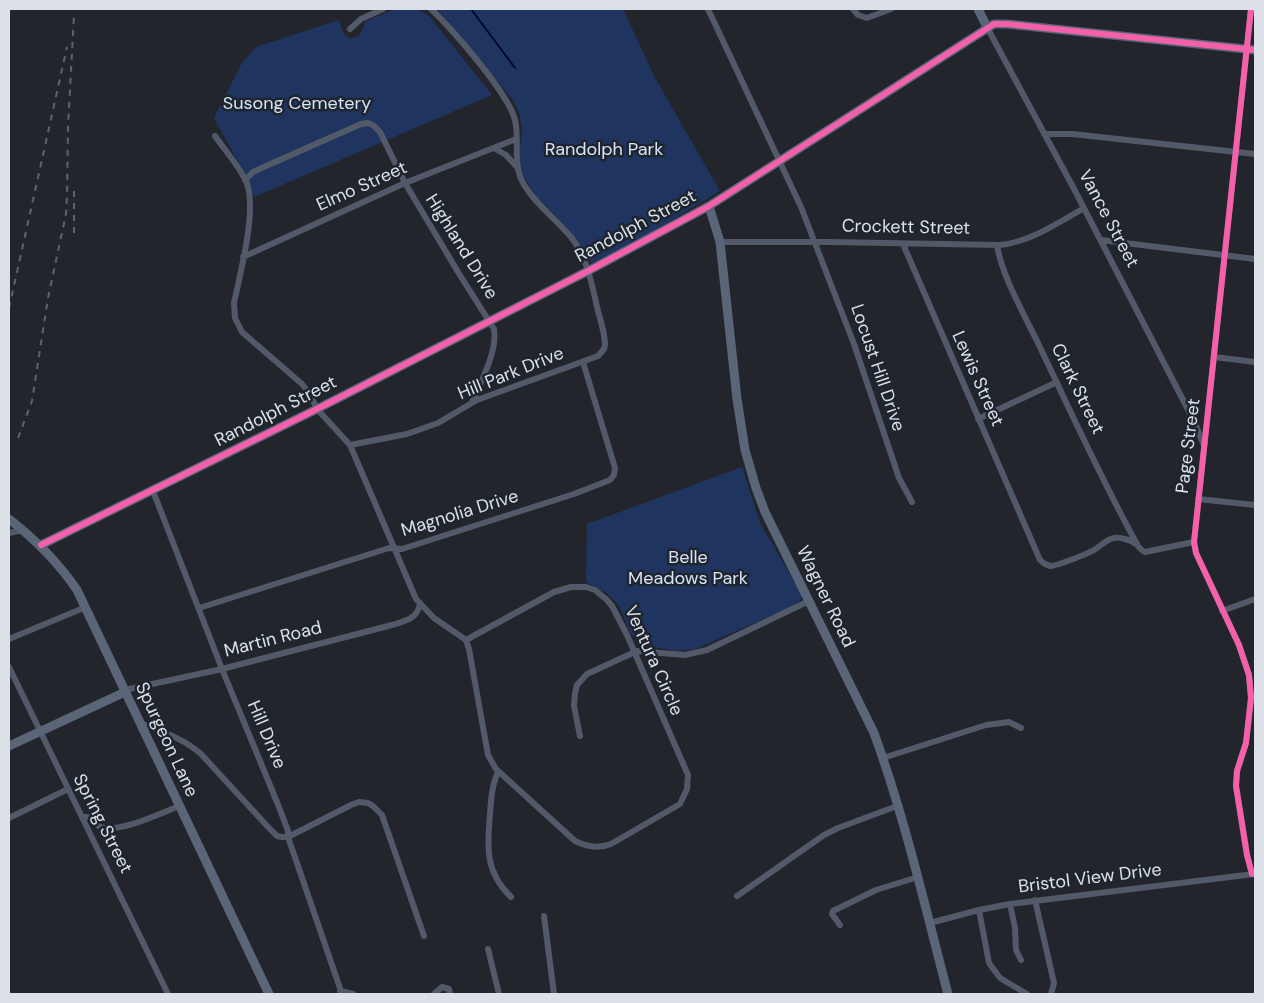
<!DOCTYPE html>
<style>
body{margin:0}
#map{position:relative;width:1264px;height:1003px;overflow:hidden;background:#22262c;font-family:"DM Sans",sans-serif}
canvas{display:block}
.frame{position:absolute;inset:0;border:10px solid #dce0e7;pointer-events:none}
</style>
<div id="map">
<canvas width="1264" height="1003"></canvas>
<div class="frame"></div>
</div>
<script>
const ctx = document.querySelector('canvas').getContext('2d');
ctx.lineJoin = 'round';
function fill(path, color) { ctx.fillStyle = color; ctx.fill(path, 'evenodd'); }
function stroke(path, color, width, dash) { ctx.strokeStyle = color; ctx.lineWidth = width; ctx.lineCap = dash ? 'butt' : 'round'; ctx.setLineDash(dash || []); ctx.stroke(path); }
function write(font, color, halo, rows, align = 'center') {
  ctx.font = font + ' "DM Sans",sans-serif'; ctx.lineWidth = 5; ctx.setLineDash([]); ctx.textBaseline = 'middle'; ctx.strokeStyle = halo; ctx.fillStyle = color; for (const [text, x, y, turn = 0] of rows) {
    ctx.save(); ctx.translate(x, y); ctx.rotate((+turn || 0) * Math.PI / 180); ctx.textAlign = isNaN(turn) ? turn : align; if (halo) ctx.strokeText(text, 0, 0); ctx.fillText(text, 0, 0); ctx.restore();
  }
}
const green = new Path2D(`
 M395 9H417L429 16 492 95 254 197 243 171 214 118 242 63 256 47 339 20 343 33 350 39 359 36 366 21Z
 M437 9H623L654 76 720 191 647 235 593 263 591 262 570 231 535 195 522 174 519 161 522 127 519 112 513 100Z
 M742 467 760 523 802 595 801 600 789 608 695 649 675 651 650 646 637 640 630 633 620 607 608 594 586 582 587 524Z`);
const stream = new Path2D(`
 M471 9 515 68`);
const street = new Path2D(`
 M708 9 801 207 854 344 899 478 912 502
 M853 9 858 15 867 18 891 9
 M1251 9 1194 542 1196 553 1239 645 1249 675 1251 698 1246 743 1237 771 1236 786 1247 855 1252 874
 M350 29 361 19 383 9
 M988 29 1073 187 1195 423 1204 446
 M1044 134H1072L1255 154
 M215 136C225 150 238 165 246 181 258 208 240 274 234 303L235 318 242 332 302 384 310 394 317 409 350 445 416 599 434 618 466 640
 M494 148 506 155 516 166
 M245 180 253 172 266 166 361 124 368 123 373 125 380 132 405 183 458 272 494 329C498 350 481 382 472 402
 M1101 240 1255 259
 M720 242H830L1000 245C1030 242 1058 223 1084 208
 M903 244 1040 560C1043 563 1045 565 1050 566 1057 566 1087 554 1094 550 1101 546 1107 539 1114 538 1120 537 1132 540 1137 545 1140 548 1140 550 1145 552L1194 542
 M997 245C1001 274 1025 316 1038 343 1070 410 1101 479 1137 544
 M243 257 405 183 516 139
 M1214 357 1255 362
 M978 419 1057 382
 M350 445 407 434 438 423 477 400 598 356 604 349 605 345C605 334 601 322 598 311 592 286 588 258 571 237 556 219 535 204 523 183 512 163 520 142 515 120 509 94 452 29 431 9
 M153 491 222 669 279 807 288 831V837L342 994
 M1198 499 1255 505
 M9 533 23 530
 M571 587H586L595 590 607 600 612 606 627 635 688 775 687 789 680 804 611 844C598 849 587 847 575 841L496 769 488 755 469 649 466 640 554 592Z
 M199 608 389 548 402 549 574 494 610 480 614 475 615 468 583 362
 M1222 611 1255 599
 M9 639 86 607
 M9 667 168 994
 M125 692 129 689 222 669 392 625C405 621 418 619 420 603
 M140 723C162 732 183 738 201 754L269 828 277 836 282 837H288L351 805 359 802 368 803 373 806 382 815 424 936
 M580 736 574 706 575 693 577 685 587 674 637 651 685 655 707 650 809 601
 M883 758 986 725 1009 722 1021 728
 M498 772C492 785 491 799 490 814 487 847 485 872 511 897
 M83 817H90C94 820 96 826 101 827 120 833 161 813 179 806
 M9 818 68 789
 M737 896 824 835 838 828 897 806
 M1035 900 1054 983 1051 994
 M1010 904 1015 928 1016 950 1021 960
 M979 910 989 963 1000 978 1027 994
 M544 916 554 994
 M930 923 979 910 1010 904 1254 874
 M840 925 832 914 833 911 876 890 918 877
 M488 949 499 994
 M340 991 353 994
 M434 994 442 987 449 989 450 994`);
const secondary = new Path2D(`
 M978 9 988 29
 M709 206 720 242 737 399 745 450 756 488 765 512 874 733C905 818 925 907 948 994
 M9 519C36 540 58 562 77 590L269 994
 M41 545 317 409 588 271 709 206 994 24H1007L1255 50
 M9 746 125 692`);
const rail = new Path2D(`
 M74 191V234
 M9 308 67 47
 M18 438 32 401 48 298 66 214 67 197 68 127 74 15`);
const cycleway = new Path2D(`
 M1251 9 1194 542 1196 553 1239 645 1249 675 1251 698 1246 743 1237 771 1236 786 1247 855 1252 874
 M41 545 317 409 588 271 709 206 994 24H1007L1255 50`);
const parkNames = [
 ["Susong Cemetery",297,104],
 ["Randolph Park",604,150],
 ["Belle",688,558],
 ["Meadows Park",688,579]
];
const streetNames = [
 ["Elmo Street",362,187,-24],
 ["Vance Street",1108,219,62],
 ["Randolph Street",636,227,-28],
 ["Crockett Street",906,228,1],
 ["Highland Drive",461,247,58],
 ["Locust Hill Drive",877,368,71],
 ["Hill Park Drive",511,374,-22],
 ["Lewis Street",977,379,66],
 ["Clark Street",1077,389,64],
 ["Randolph Street",276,412,-27],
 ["Page Street",1189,446,-83],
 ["Magnolia Drive",460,514,-17],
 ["Wagner Road",825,597,64],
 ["Martin Road",273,640,-14],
 ["Ventura Circle",653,661,66],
 ["Hill Drive",266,735,67],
 ["Spurgeon Lane",166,740,65],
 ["Spring Street",102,824,63],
 ["Bristol View Drive",1090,879,-7]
];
fill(green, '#1f3560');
stroke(stream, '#030537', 2);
stroke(street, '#525968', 6);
stroke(secondary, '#5b6578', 9);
stroke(rail, '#5e646d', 2, [6, 6]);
stroke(cycleway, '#f560ab', 6);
write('18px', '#d7e3f8', '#1f252f', parkNames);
write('18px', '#dce0e7', '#1f252f', streetNames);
</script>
